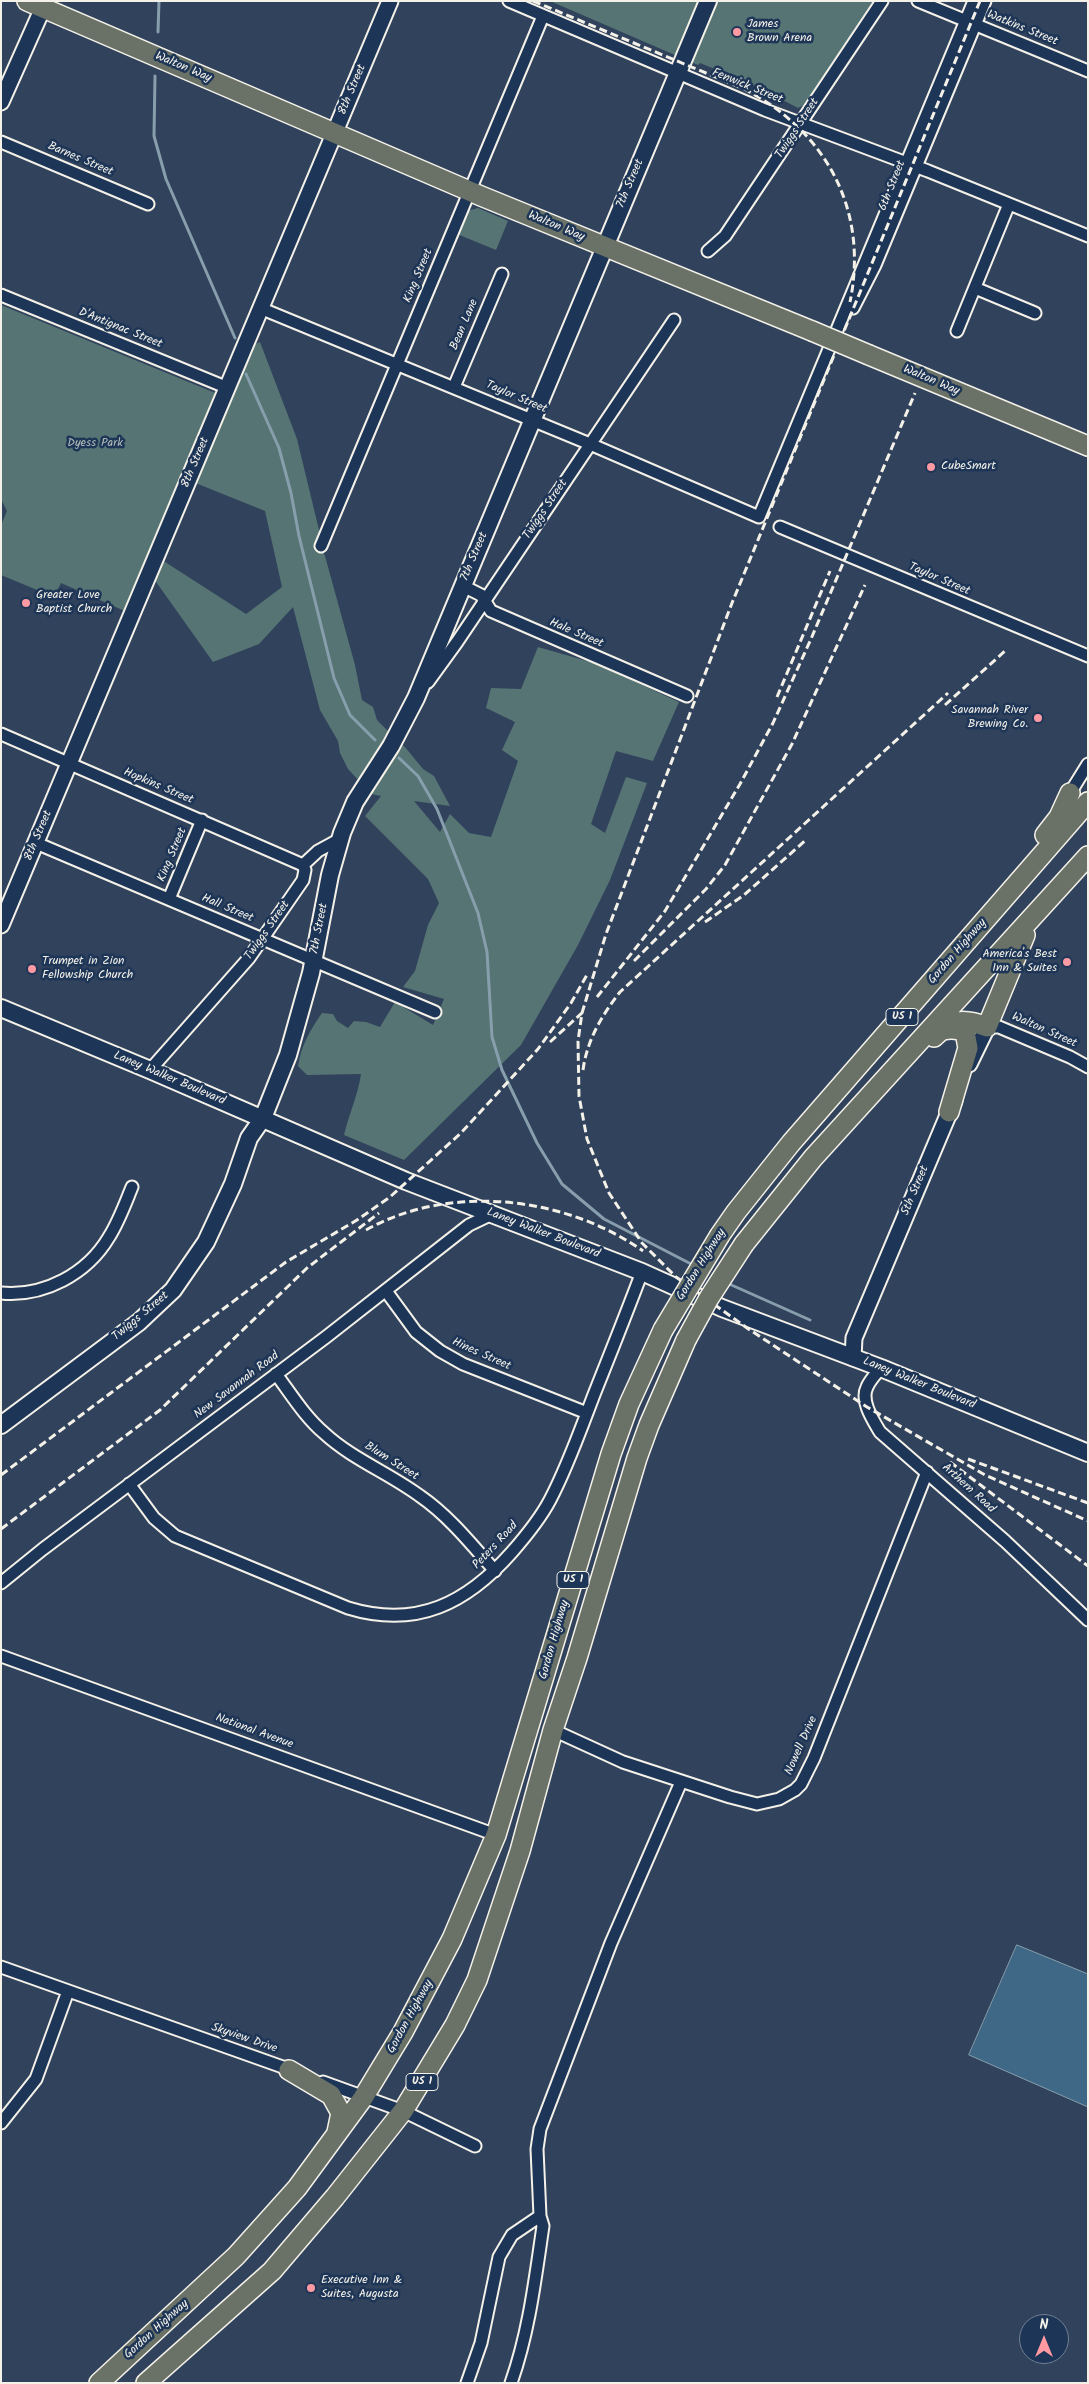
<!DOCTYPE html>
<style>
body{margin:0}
#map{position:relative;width:1089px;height:2384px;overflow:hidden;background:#31425c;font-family:Kalam,sans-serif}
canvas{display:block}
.frame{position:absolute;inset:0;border:2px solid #f4f1e8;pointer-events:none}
.north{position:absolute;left:1019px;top:2314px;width:50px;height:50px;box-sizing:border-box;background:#1d3557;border:1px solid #738091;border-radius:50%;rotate:0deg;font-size:14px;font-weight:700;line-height:20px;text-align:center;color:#f4f1e8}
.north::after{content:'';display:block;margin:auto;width:18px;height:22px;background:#ff9aa2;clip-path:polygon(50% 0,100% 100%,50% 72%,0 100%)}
</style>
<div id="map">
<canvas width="1089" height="2384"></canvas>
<div class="frame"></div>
<div class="north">N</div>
</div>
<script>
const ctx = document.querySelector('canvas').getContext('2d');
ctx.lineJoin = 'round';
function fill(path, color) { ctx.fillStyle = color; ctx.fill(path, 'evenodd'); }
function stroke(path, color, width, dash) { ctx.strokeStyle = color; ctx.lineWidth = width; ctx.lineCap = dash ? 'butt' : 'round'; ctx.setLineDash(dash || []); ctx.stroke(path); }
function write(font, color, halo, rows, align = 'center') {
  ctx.font = font + ' Kalam,sans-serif'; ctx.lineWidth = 5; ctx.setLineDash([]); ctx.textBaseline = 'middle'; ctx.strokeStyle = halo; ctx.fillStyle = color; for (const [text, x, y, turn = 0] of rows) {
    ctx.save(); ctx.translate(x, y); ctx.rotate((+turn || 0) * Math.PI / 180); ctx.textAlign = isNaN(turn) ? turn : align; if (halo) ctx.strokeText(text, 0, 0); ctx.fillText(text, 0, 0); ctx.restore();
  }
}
const green = new Path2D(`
 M550 1H873L806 104 798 108 754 85 700 63 698 65Z
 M478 208 508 221 496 250 457 234 467 211Z
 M1 305 230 399 253 345 260 342 297 439 320 534 318 542 325 556 355 665 362 700 373 707 377 720 389 732V735L405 747 423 769 434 776 450 806 414 801 440 832 450 814 469 833 491 837 518 761 502 750 515 722 486 708 491 688 521 689 538 647 594 663 679 702 653 761 616 751 591 824 605 833 626 777 647 783 610 880 578 945 521 1045 404 1160 344 1135C349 1114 358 1095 361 1074L307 1075 298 1066C301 1046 310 1030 322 1013L333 1014 337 1021 348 1028 354 1021 366 1022 380 1027 395 1002 433 1025 444 999 403 987 415 971 428 925 439 903 428 879 365 816 381 796 371 794 348 769 340 753 338 741 320 710 293 607 259 644 213 662 154 579 162 560 246 614 282 587 265 511 183 478 127 612 61 583 54 597 1 575V525L7 511 1 499Z`);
const water = new Path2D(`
 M1017 1945 1088 1974V2107L969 2055Z`);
const stream = new Path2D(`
 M158 32 159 1
 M155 76 154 136 166 179 235 338
 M246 374 279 448 291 493 299 536 334 678 350 715 375 740
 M399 758 418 776 437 809 478 913 487 952 492 1037 502 1070 537 1143 562 1184 604 1219 695 1266
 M727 1283 810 1320`);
const minor = new Path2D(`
 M509 1 765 110 928 171 1088 236
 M918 1 1088 71
 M1 142 148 204
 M708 251 725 236 882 1
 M975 288 1035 313
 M1 295 228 388
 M260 308 590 444 759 517 974 1
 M853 308 875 265 985 1
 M957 331 1009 204
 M454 387 502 274
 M780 527 1088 656
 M321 546 543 16
 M463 586 481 595 491 611 687 696
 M428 682 457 642 674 320
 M1 734 303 865
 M1070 793 1088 764
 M36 843 435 1012
 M169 899 202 820
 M987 1027H999L1070 1057 1088 1067
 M150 1070 249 958 303 880 305 870 303 865 318 851 340 839
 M386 1291 416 1332 440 1351 463 1364 587 1413
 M1 1293C44 1297 87 1274 109 1237 119 1221 125 1204 132 1187
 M881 1368C876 1374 870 1380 867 1387 860 1401 873 1420 880 1432L1005 1541 1088 1620
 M276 1374C291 1394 305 1417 324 1433 352 1459 389 1473 420 1496 449 1516 472 1545 495 1571
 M129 1484 154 1518 175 1536 348 1608C417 1629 467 1603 512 1552 526 1536 540 1519 550 1500 568 1466 581 1428 595 1392 611 1352 627 1312 642 1272
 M1 1583 43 1549 326 1337 469 1225 492 1214
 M1 1656 496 1835
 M553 1730 623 1762 730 1797 757 1804 779 1799 795 1790 801 1784 814 1758 927 1472
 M1 1967 294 2071
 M323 2082 403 2111 475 2146
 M1 2123 36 2079 68 1991
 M467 2383 481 2343 499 2257 512 2235 540 2216
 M511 2383C529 2332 535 2280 543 2226L540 2216 537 2149 540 2129 611 1943 681 1782`);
const tertiary = new Path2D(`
 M1 102 46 1
 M1 925 390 1
 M969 1064 987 1027
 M853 1358 854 1338 954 1101`);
const secondary = new Path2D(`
 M1 1008 150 1070 406 1181 642 1272 722 1308 881 1368 1088 1453
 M1 1425 139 1322 173 1290 206 1242 233 1184 249 1138 263 1118 288 1055 311 973 330 875 342 833 355 802 391 746 416 698 708 1`);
const primary = new Path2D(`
 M27 1 481 196 812 331
 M869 355 1088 446`);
const trunk = new Path2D(`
 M1045 835 1059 817 1070 793
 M943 1030C951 1028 957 1028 965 1032L968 1048 949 1112
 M934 1037C952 1019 964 1018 987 1027L1025 935
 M720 1235 736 1212 791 1143 1088 802
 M744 1244 813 1158 1088 856
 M289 2070 331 2095 341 2113 337 2132
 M99 2383 236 2256 297 2188 363 2098 403 2032 452 1939 496 1835 611 1454 629 1404 663 1330
 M146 2383 272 2271 335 2197 403 2111 455 2025 477 1980 520 1851 553 1730 577 1658 637 1458 649 1425 686 1340`);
const rail = new Path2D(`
 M533 1 742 88C826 130 869 210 850 302
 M980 1 732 603 606 934 582 1013 578 1041 579 1096 587 1139 609 1193 642 1243 676 1277 747 1328 867 1407 985 1475 1088 1521
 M777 697 830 571
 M945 705 1005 651
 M705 922 744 895 807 839
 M634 961 706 889 725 865 792 744 865 585
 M597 997 665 911 740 784 773 723 811 639 915 393
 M550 1042 583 1012
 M583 1070C587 1040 602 1015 620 992L948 693
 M366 1230C450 1183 565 1196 643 1251
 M968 1459 1088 1503
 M950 1462 1088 1566
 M1 1475 286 1262 357 1220 390 1197 461 1133 538 1049 571 1003 588 973
 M1 1529 160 1410 307 1268 379 1213`);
const primaryBridge = new Path2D(`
 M812 331 869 355`);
const trunkBridge = new Path2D(`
 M663 1330 720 1235
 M686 1340 709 1298 744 1244`);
const markers = [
 [737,32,5,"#ff9aa2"],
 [931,467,5,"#ff9aa2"],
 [26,603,5,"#ff9aa2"],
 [1038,718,5,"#ff9aa2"],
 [1067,962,5,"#ff9aa2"],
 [32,969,5,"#ff9aa2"],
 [311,2288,5,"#ff9aa2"]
];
const shields = [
 [902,1017,32],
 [573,1580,32],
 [422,2082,32]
];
const shieldNames = [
 ["US 1",902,1017],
 ["US 1",573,1580],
 ["US 1",422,2082]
];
const poiNames = [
 ["James",747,25],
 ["Brown Arena",747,39],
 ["CubeSmart",941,467],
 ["Greater Love",36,596],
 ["Baptist Church",36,610],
 ["Savannah River",1028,711,"right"],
 ["Brewing Co.",1028,725,"right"],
 ["America's Best",1057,955,"right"],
 ["Inn & Suites",1057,969,"right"],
 ["Trumpet in Zion",42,962],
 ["Fellowship Church",42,976],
 ["Executive Inn &",321,2281],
 ["Suites, Augusta",321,2295]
];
const streetNames = [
 ["Watkins Street",1022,29,22],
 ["Walton Way",183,68,23],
 ["Fenwick Street",747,87,22],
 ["8th Street",353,90,-67],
 ["Twiggs Street",798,129,-57],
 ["Barnes Street",80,160,23],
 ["7th Street",631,184,-67],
 ["6th Street",893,186,-68],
 ["Walton Way",556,227,23],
 ["King Street",419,276,-67],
 ["Bean Lane",465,325,-67],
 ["D'Antignac Street",120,329,22],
 ["Walton Way",931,381,23],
 ["Taylor Street",516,398,23],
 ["8th Street",196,463,-67],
 ["Twiggs Street",546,510,-56],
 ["7th Street",475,557,-67],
 ["Taylor Street",939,580,23],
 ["Hale Street",576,634,23],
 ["Hopkins Street",158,787,23],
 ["8th Street",39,836,-67],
 ["King Street",173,855,-67],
 ["Hall Street",227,909,23],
 ["7th Street",320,929,-79],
 ["Twiggs Street",268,931,-55],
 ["Gordon Highway",958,952,-49],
 ["Walton Street",1044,1031,24],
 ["Laney Walker Boulevard",169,1079,23],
 ["5th Street",916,1191,-67],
 ["Laney Walker Boulevard",543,1234,21],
 ["Gordon Highway",702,1265,-58],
 ["Twiggs Street",141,1317,-40],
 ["Hines Street",481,1355,24],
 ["Laney Walker Boulevard",919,1384,22],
 ["New Savannah Road",237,1386,-37],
 ["Blum Street",391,1462,32],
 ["Arthern Road",968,1489,42],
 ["Peters Road",496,1546,-47],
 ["Gordon Highway",555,1640,-74],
 ["National Avenue",254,1732,20],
 ["Nowell Drive",802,1746,-66],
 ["Gordon Highway",411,2017,-61],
 ["Skyview Drive",244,2039,19],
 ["Gordon Highway",157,2330,-42]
];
const parkNames = [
 ["Dyess Park",95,444]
];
fill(green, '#567473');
fill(water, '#3e6885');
stroke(water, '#879fad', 1);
stroke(stream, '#879fad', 3);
stroke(minor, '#f4f1e8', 15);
stroke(tertiary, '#f4f1e8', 19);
stroke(secondary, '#f4f1e8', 20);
stroke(primary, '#f4f1e8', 22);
stroke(trunk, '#f4f1e8', 22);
stroke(minor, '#1d3557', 11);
stroke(tertiary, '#1d3557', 15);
stroke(secondary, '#1d3557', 16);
stroke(primary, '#6a7166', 19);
stroke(trunk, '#6a7166', 19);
stroke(rail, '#f4f1e8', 3, [8, 4]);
stroke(primaryBridge, '#f4f1e8', 22, []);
stroke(trunkBridge, '#f4f1e8', 22, []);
stroke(primaryBridge, '#6a7166', 19);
stroke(trunkBridge, '#6a7166', 19);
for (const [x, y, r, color] of markers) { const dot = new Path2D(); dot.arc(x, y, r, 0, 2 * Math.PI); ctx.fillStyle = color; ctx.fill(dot); stroke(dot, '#1d3557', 2); }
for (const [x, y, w] of shields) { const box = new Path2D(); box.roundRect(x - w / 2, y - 8.5, w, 17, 4); ctx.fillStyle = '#1d3557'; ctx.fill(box); stroke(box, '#f4f1e8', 1); }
write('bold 11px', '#f4f1e8', null, shieldNames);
write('12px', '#f4f1e8', '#1d3557', poiNames, 'left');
write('12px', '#f4f1e8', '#1d3557', streetNames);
write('12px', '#b5bfb9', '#1d3557', parkNames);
</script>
